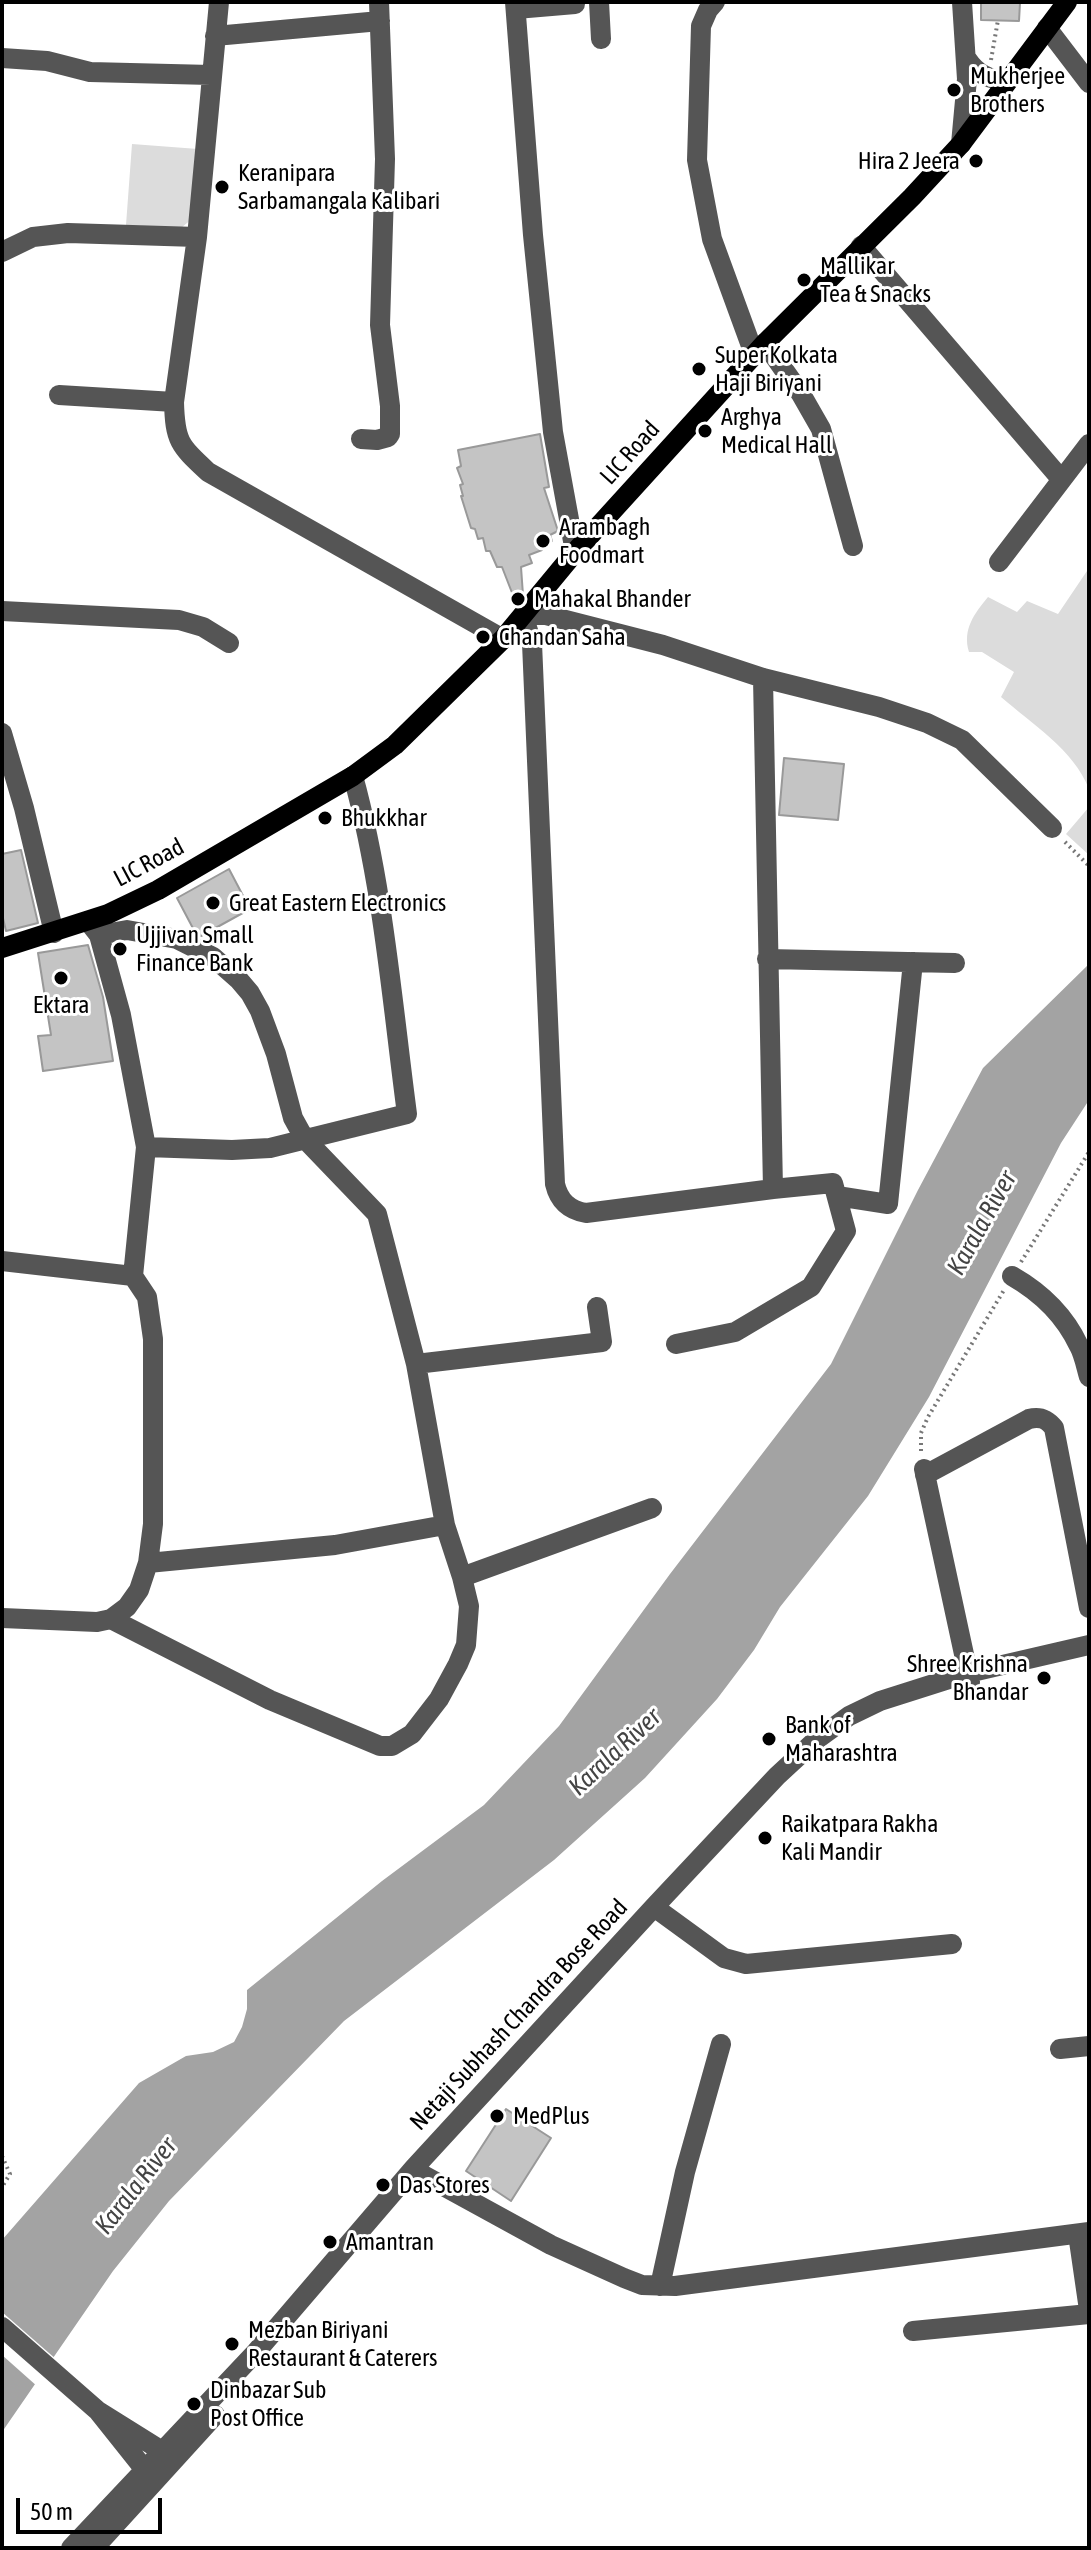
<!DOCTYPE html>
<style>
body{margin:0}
#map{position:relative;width:1091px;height:2550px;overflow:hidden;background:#fff;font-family:"Asap Condensed",sans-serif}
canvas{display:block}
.frame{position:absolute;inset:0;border:4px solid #000;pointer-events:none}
.scale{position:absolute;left:16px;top:2498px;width:146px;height:36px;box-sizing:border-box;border:4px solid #000;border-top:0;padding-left:10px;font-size:24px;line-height:28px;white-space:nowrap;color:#000;-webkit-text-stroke:6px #fff;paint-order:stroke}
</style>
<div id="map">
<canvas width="1091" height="2550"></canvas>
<div class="frame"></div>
<div class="scale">50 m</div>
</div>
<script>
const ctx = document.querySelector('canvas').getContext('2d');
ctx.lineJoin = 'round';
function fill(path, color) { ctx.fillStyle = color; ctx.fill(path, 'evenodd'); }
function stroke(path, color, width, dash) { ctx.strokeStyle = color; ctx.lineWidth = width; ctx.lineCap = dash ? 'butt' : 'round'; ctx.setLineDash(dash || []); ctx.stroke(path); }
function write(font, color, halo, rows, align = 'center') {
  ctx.font = font + ' "Asap Condensed",sans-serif'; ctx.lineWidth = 6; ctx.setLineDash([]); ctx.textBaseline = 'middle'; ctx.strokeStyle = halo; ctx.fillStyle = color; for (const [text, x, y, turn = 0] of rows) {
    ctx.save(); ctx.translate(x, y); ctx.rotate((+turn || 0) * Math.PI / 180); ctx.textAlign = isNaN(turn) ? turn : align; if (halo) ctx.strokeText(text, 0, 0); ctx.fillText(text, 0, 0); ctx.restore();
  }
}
const green = new Path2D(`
 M132 144 198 149 193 218 181 228 126 225Z
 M1089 568V789C1074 750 1032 724 1001 697L1014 672 982 652H969C962 629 975 613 988 597L1017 612 1027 601 1058 614Z
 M1089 807V855L1066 834Z`);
const water = new Path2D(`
 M1089 964V1100L1061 1143 929 1397 868 1496 780 1607 754 1650 717 1699 645 1778 554 1860 344 2021 169 2201 113 2271 2 2432V2240L139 2083 186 2056 213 2052 234 2042 242 2027 247 2009V1990L382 1881 484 1805 559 1726 670 1574 831 1364 918 1190 983 1068Z`);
const pier = new Path2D(`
 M2 2312 57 2360 38 2387 2 2355Z`);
const building = new Path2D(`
 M981 2 1020 3 1019 21 981 20Z
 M540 434 549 487 544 488 558 531 550 535 552 541 540 546 542 550 529 555 532 563 521 567 523 595 516 603 502 567H497L490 551H486L483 538 478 539 475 529 471 528 461 496H463L460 485 463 484 457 468 461 466 458 450Z
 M784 758 844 764 838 820 779 815Z
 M21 850 38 923 6 931 2 914V854Z
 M229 869 250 909 201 936 196 934 177 898Z
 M88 945 103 997 113 1061 43 1071 38 1036 51 1035 38 953Z
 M506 2109 551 2138 511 2201 466 2171Z`);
const path = new Path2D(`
 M991 60 998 20
 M1065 842 1089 866
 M1021 1262 1089 1152
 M921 1451V1433L928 1417 1004 1290
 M2 2156 10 2174 2 2187`);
const minor = new Path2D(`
 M219 2 197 237 174 402C175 441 179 445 208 472L503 639
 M515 2 533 235 553 432 575 552
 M599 2 601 39
 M715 2 708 10 701 26 697 160 712 239 754 354
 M516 9 575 4V2
 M1047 28 1089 83
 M215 36 380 21
 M2 58 47 61 90 72 211 75
 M967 59C977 74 989 80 1007 80
 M961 144 967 79 962 2
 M861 246 1061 479
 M2 252 33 237 68 233 197 237
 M765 343 801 394 821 429 853 546
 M59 395 174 402
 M361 439 377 440 388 437 390 434V406L380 325 385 159 379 2
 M999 562 1089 444
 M2 611 179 620 203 627 229 643
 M763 678 773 1189 586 1213C569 1210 559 1201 555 1184L532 643 523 615H546L663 645 763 678 879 707 927 723 962 740 1052 828
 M2 733 24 808 54 933
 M88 921 99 935 127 930 177 939 213 957 239 980 250 993 260 1011 276 1054 293 1118 304 1138 377 1214 416 1364 445 1525 462 1577 469 1606 466 1645 458 1664 439 1699 412 1734 392 1746H380L270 1700 111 1619
 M99 935 121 1015 146 1147 232 1150 270 1148 407 1114C392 1001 383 885 353 776
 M767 959 955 963
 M837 1196 888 1204 913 962
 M2 1261 133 1276 147 1297 153 1339V1524L148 1563 139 1590 127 1607 111 1619 97 1622 2 1618
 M133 1276 146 1147
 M1012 1276C1040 1292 1065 1316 1079 1346 1084 1355 1086 1367 1089 1377
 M676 1344 735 1332 811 1287 846 1231 833 1183 773 1189
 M416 1364 602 1342 597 1307
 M924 1469 970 1682
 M925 1475 1029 1419C1040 1416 1047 1419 1054 1428L1089 1608
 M148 1563 335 1545 445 1525
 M462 1577 652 1508
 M654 1907 724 1958 746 1964 952 1944
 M1060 2049 1089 2046
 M414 2168 425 2176 551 2245 624 2278 642 2285 675 2286 1089 2232
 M1078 2234 1089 2310
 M660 2286 685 2172 721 2044
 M2 2327 98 2411
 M913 2331 1089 2314
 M145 2470 98 2411 162 2451
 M71 2548 256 2352 414 2168 654 1907 777 1776 816 1740 849 1716 880 1701 968 1673 1089 1645
 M94 2548 215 2415`);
const major = new Path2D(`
 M2 948 108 914 158 890 353 776 395 745 503 639 575 552 765 343 912 197 961 144 1067 2`);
const markers = [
 [954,90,8,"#000"],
 [976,161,8,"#000"],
 [222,187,8,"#000"],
 [804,280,8,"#000"],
 [699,369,8,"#000"],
 [705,431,8,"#000"],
 [543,541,8,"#000"],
 [518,599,8,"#000"],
 [483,637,8,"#000"],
 [325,818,8,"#000"],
 [213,903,8,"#000"],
 [120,949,8,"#000"],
 [61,978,8,"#000"],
 [1044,1678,8,"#000"],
 [769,1739,8,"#000"],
 [765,1838,8,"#000"],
 [497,2116,8,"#000"],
 [383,2185,8,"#000"],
 [330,2242,8,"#000"],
 [232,2344,8,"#000"],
 [194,2404,8,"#000"]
];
const poiNames = [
 ["Mukherjee",970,76],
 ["Brothers",970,104],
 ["Hira 2 Jeera",960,161,"right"],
 ["Keranipara",238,173],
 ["Sarbamangala Kalibari",238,201],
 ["Mallikar",820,266],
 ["Tea & Snacks",820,294],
 ["Super Kolkata",715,355],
 ["Haji Biriyani",715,383],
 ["Arghya",721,417],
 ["Medical Hall",721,445],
 ["Arambagh",559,527],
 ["Foodmart",559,555],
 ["Mahakal Bhander",534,599],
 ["Chandan Saha",499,637],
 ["Bhukkhar",341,818],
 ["Great Eastern Electronics",229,903],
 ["Ujjivan Small",136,935],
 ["Finance Bank",136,963],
 ["Ektara",61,1005,"center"],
 ["Shree Krishna",1028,1664,"right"],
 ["Bhandar",1028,1692,"right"],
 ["Bank of",785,1725],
 ["Maharashtra",785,1753],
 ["Raikatpara Rakha",781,1824],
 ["Kali Mandir",781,1852],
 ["MedPlus",513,2116],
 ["Das Stores",399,2185],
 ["Amantran",346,2242],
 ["Mezban Biriyani",248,2330],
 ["Restaurant & Caterers",248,2358],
 ["Dinbazar Sub",210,2390],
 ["Post Office",210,2418]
];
const streetNames = [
 ["LIC Road",630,453,-48],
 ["LIC Road",149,863,-28],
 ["Netaji Subhash Chandra Bose Road",519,2015,-47]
];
const waterNames = [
 ["Karala River",982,1223,-61],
 ["Karala River",615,1752,-43],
 ["Karala River",136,2186,-52]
];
fill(green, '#dcdcdc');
fill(water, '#a3a3a3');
fill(pier, '#fff');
fill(building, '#c4c4c4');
stroke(building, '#999', 2);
stroke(path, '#777', 4, [2, 4]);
stroke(minor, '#555', 20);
stroke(major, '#000', 20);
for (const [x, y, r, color] of markers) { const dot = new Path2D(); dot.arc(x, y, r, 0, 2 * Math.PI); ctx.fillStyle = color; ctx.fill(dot); stroke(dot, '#fff', 3); }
write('24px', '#000', '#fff', poiNames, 'left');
write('24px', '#000', '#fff', streetNames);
write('italic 26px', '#444', '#fff', waterNames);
</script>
